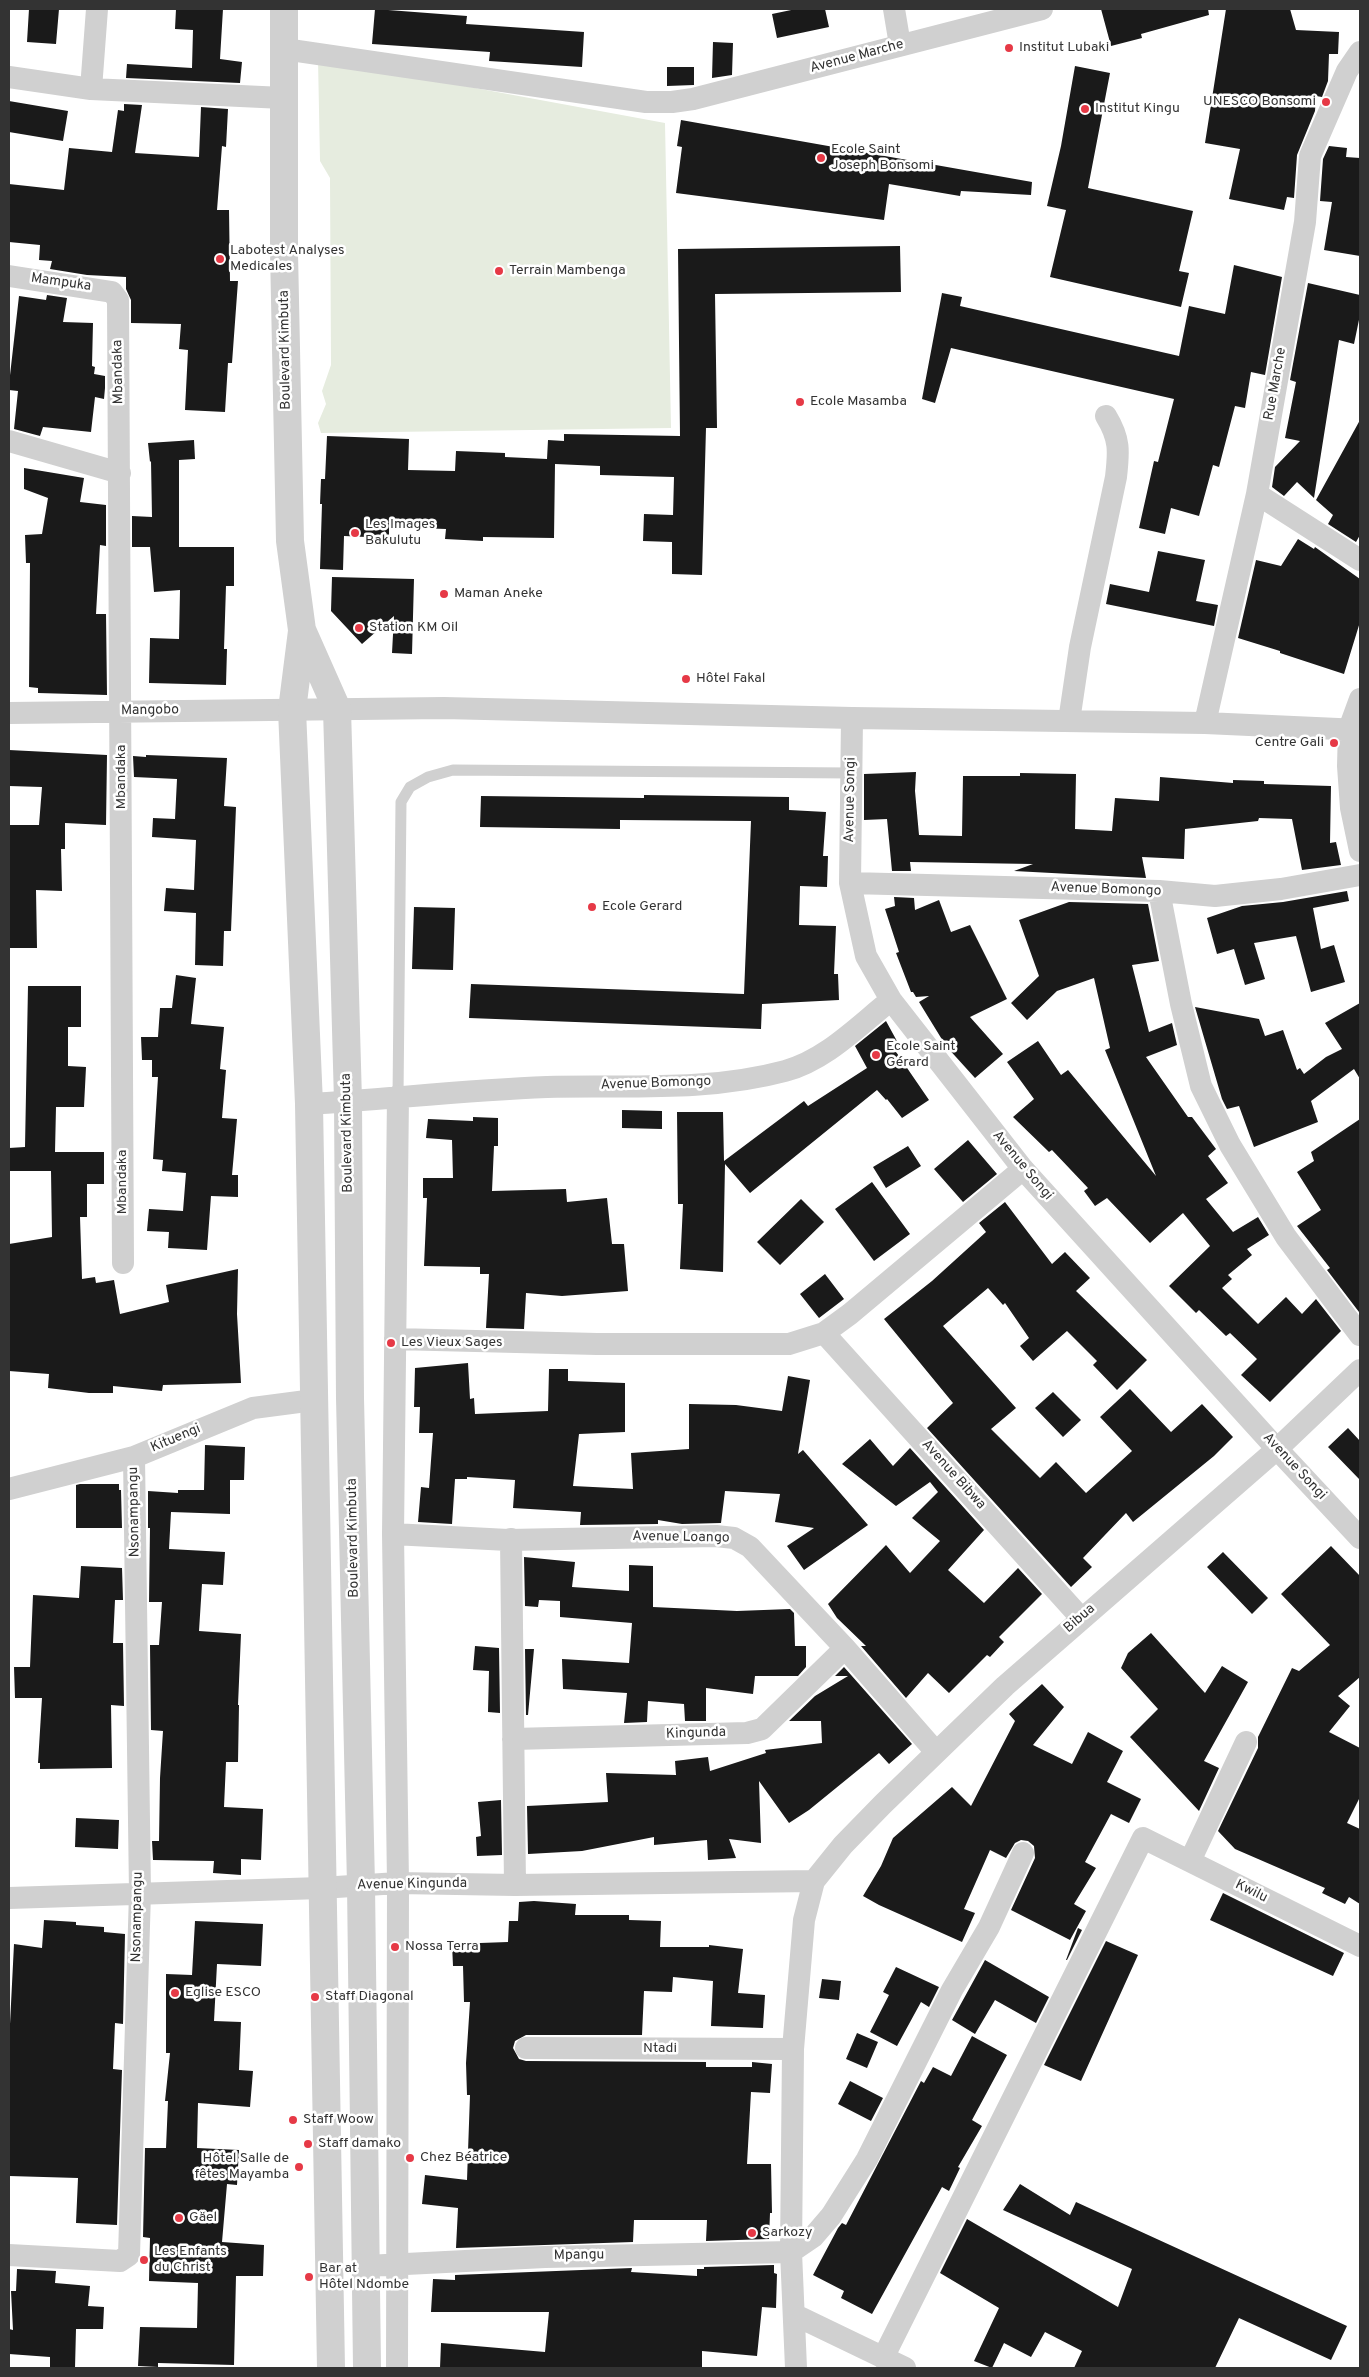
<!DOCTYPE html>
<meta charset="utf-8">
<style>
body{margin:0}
#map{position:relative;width:1369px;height:2377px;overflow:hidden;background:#fff;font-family:Overpass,sans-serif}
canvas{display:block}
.frame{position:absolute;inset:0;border:10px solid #333;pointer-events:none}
</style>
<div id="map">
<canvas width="1369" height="2377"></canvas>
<div class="frame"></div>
</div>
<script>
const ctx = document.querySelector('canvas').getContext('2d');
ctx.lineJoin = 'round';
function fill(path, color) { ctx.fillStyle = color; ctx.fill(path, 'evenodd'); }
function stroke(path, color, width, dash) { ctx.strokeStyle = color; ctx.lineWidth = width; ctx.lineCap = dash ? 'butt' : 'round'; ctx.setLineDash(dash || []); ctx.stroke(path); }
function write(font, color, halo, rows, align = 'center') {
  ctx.font = font + ' Overpass,sans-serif'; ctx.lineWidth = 5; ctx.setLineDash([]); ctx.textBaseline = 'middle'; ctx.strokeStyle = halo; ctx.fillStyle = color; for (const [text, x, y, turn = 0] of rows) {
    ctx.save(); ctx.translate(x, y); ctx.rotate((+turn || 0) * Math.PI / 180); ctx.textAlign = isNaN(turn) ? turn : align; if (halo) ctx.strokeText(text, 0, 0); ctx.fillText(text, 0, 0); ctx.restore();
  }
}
const green = new Path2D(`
 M318 59 665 123 671 428 321 433 318 423 326 404 322 391 331 365 330 178 320 161Z`);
const building = new Path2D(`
 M29 9H59L56 44 27 42Z
 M176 9H223L220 59 242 62 240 83 126 78 127 64 192 68 193 30 175 29Z
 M375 9 467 16 466 24 584 32 582 67 489 61 490 52 372 44Z
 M796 9H825L829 27 777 38 772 14Z
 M1101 9H1208L1209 15 1141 34 1142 38 1111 46Z
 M1226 9H1290L1296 30 1339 32 1338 54H1329L1328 81 1322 97 1316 96 1315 111 1297 155 1294 198 1287 197 1284 210 1229 199 1240 149 1205 143Z
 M713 42 733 43 732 75 712 78Z
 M1075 66 1110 73 1088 188 1193 211 1179 271 1189 273 1181 307 1050 277 1066 210 1047 206 1061 146Z
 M667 67H694V85L667 86Z
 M9 101 68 111 63 141 9 132Z
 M124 104 142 105 135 153 199 157 201 107 228 109 226 147 222 146 217 210H229L230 281H238L232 363H228L225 412 185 410 188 350 179 349 181 324 131 323V300L126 289V277L87 275 50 269 52 261 39 260 40 245 9 242V184L64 190 69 148 112 152 118 110 124 111Z
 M681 120 1032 182 1031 195 961 191 960 196 889 184 884 220 676 193 682 147 677 146Z
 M1329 146 1347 148 1346 157 1360 158V256L1324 250 1332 202 1320 201 1323 159Z
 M900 246 901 292 715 294 717 428H706L702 575 672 574V542L643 541 644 514 673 515 674 477 600 475V466L555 464 554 538 483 537V541L445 539 446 529 389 527V538L344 536 343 570 320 569 322 504H320L321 479H325L327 436 409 439 408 470 455 471 456 451 505 453V457L547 459 548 440 564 441V434L680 436 678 249Z
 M1234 265 1282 277 1265 375 1251 372 1245 408 1235 406 1219 467 1213 465 1199 516 1171 508 1165 534 1139 528 1154 461 1158 462 1174 399 951 348 935 403 922 399 942 293 962 297 960 306 1179 356 1189 306 1225 314Z
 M1308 283 1360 295V315L1354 344 1339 340 1314 498 1297 482 1284 496 1272 487 1275 467 1300 441 1285 438 1296 382 1290 380Z
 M47 295 67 298 63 322 93 323 92 366 95 367 94 374 105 376V388L104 399 95 397 91 432 43 427 40 436 14 429 18 391 9 390V384L19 296 46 300Z
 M1360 420V535L1356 542 1328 524 1333 515 1316 500Z
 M194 440 195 459 179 460V547H234V586H226L224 649H227L226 685 149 683 150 638 179 639 180 590 154 592 150 547H132V516L152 517 151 461 150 462 148 443Z
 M24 468 84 478 80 502 106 505V546L100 545 96 614H106L107 695 38 693V688L29 687 30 563H26L25 535 42 534 48 498 24 489Z
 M1298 539 1314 549 1315 547 1360 579V622L1344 674 1280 653V651L1238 638 1256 560 1281 566Z
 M1158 551 1205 560 1196 601 1218 605 1214 626 1106 604 1110 584 1149 592Z
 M332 577 414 579 412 654 392 653 394 616 362 644 331 611Z
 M9 750 107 755 106 825 65 823V849H61L62 891 36 890 37 948H9V825H39L42 787 9 786Z
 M146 755 227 758 224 806 236 807 231 931H224L223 966 195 965 196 913 164 911 166 888 194 890 196 840 152 837 153 818 175 819 177 779 134 777 133 756 146 757Z
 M916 772 915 791 919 835 962 836 963 776H1020V773L1076 774 1075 829 1112 831 1115 798 1159 801 1160 777 1233 783V780L1264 781V784L1331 786 1330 843 1336 842 1341 865 1302 870 1292 819 1259 818 1258 821 1185 829 1184 859 1142 857 1146 878 1014 871 1033 864 910 862 911 871H892L887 819 864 820V774Z
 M644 795 789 797V810L826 812 823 856H828L827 887 800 886 799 925 836 926 834 974H838L839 1000 762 1004 761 1029 469 1018 471 984 744 994 751 821 620 820V829L480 827 481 796 644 798Z
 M1347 891 1349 901 1313 908 1321 949 1334 945 1345 982 1311 992 1296 936 1254 943 1265 979 1245 985 1234 949 1217 954 1207 918 1242 906 1283 902Z
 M894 897 914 898 915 910 939 900 951 932 970 925 1007 999 970 1017 1003 1054 975 1078 946 1046 919 1002 929 996 916 997 913 992H911L896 953 899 952 885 909 895 906Z
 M1069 902 1148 904 1159 961 1132 965 1149 1032 1172 1023 1177 1045 1146 1057 1188 1117H1192L1216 1149 1208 1156 1228 1183 1206 1199 1233 1232 1258 1217 1269 1235 1247 1249 1252 1255 1228 1275 1232 1279 1222 1288 1258 1324 1286 1297 1302 1314 1316 1299 1341 1331 1270 1402 1241 1375 1257 1359 1230 1333 1226 1336 1199 1310 1196 1313 1169 1286 1210 1246 1183 1213 1150 1243 1107 1198 1095 1206 1084 1191 1088 1188 1052 1150 1049 1152 1013 1117 1034 1099 1007 1062 1038 1041 1061 1075 1068 1070 1156 1176 1105 1050 1110 1048 1094 978 1057 991 1027 1020 1011 1003 1039 976 1019 920Z
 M414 907 455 908 453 970 412 969Z
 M176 975 196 978 191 1024 224 1027 220 1069 226 1070 222 1118 237 1119 232 1175H238V1197L211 1196 207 1250 168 1248 169 1232 147 1231 149 1209 183 1211 186 1173 162 1171 163 1160 153 1159 158 1077H152V1060H142L141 1037H158L160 1008H172Z
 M28 986H81V1027H68V1066L86 1067 84 1107H56L55 1152H104V1184H87V1217H80L82 1279 95 1277 96 1283 114 1280 120 1314 169 1302 166 1285 238 1269 237 1314 241 1383 163 1385 162 1391 113 1386V1393H89L48 1388 49 1374 9 1371V1244L52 1237 51 1171H9V1148L25 1147Z
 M1360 1003V1079L1354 1069 1311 1101 1318 1122 1254 1147 1239 1106 1227 1109 1222 1099 1195 1007 1259 1019 1265 1036 1283 1030 1297 1070 1300 1068 1304 1074 1326 1057 1342 1049 1325 1023Z
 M886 1021 898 1043 892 1046 929 1100 902 1118 887 1099 886 1100 877 1090 750 1193 725 1164 723 1272 680 1269 683 1204H678L677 1112H723L724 1161 804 1101 808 1106 867 1068 855 1046Z
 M622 1110 662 1111V1129L622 1128Z
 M473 1117 498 1118V1146H494L492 1191 566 1189 567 1202 607 1198 612 1244H624L628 1291 562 1296 526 1293 524 1329 486 1328 489 1274H480V1267L424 1266 427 1198H423V1178H453L452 1140 426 1138 428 1119 473 1121Z
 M1360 1119V1311L1359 1312 1327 1270 1330 1268 1297 1226 1321 1210 1297 1172 1314 1161 1311 1152Z
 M968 1140 997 1174 963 1202 934 1169Z
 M908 1146 921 1166 886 1188 873 1167Z
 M872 1182 910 1234 874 1261 835 1209Z
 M801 1199 824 1222 780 1265 757 1242Z
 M1005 1202 1052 1264 1065 1252 1090 1278 1076 1291 1147 1360 1117 1390 1093 1365 1097 1361 1067 1331 1033 1361 1020 1346 1029 1338 1005 1303 1003 1305 988 1288 943 1326 1016 1408 991 1429 1040 1478 1056 1462 1086 1493 1132 1451 1100 1417 1130 1389 1171 1432 1202 1404 1233 1437 1214 1456 1133 1522 1126 1513 1083 1558 1092 1567 1071 1587 927 1428 953 1403 884 1319 932 1281 986 1232 979 1223Z
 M825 1274 844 1299 819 1318 800 1294Z
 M468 1363 470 1399 474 1398 475 1414 548 1411 549 1369H568V1381L625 1383V1432L579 1434 573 1486 633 1489 631 1453 689 1449V1404L736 1405 782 1411 788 1376 810 1380 798 1454 803 1450 868 1525 804 1570 787 1546 814 1528 775 1522 780 1494 725 1491 721 1523 682 1524 658 1520V1524L580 1525 581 1512 513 1508 515 1480 467 1477V1479H455L452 1524 418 1522 421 1487 429 1488 433 1433H419L420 1407H414L415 1368Z
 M1053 1392 1081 1420 1063 1437 1035 1408Z
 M1348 1428 1360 1441V1480L1328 1447Z
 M870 1439 893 1466 910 1448 984 1530 948 1570 984 1603 1018 1568 1042 1594 999 1637 1004 1642 990 1657 987 1655 949 1693 928 1673 906 1698 861 1646H866L837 1618 828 1604 886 1545 910 1573 940 1541 912 1518 938 1492 930 1482 896 1506 842 1464Z
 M205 1445 245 1447 244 1480H230V1514L171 1512 169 1549 225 1552 223 1585 202 1584 199 1631 241 1634 238 1705H239L238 1762H226L224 1807 263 1809 261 1860 241 1859V1875L213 1873 214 1861 153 1860 152 1841H159L160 1778 163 1731 151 1730 150 1645H159L162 1602H149L150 1528H148V1491L178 1493V1490H204Z
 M80 1484H119V1490H121L122 1528H76V1485Z
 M1331 1546 1360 1576V1677L1338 1696 1350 1706 1329 1732 1360 1748V1797L1347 1823 1360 1829V1904L1349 1897 1345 1904 1322 1893 1325 1888 1235 1849 1218 1831 1258 1748V1737L1292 1668 1299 1671 1330 1645 1281 1594Z
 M1223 1552 1268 1598 1252 1614 1207 1567Z
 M524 1557 575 1562 572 1587 629 1591V1565L653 1566V1607L737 1611 790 1609 794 1613 795 1646H806V1667L798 1676H755L753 1694 706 1688V1721H685L684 1704 648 1701 647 1722 624 1723 627 1693 563 1689 562 1659 629 1663 632 1623 560 1617V1601L539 1600 538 1607 525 1606Z
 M81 1566 122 1568 123 1600H115L113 1643H123L124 1706 111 1705 112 1768 40 1769V1763H38L42 1698H15L14 1667H30L33 1595 79 1598Z
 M1151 1633 1205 1693 1222 1666 1248 1682 1204 1761 1219 1768 1199 1811 1130 1737 1158 1709 1121 1668 1128 1653Z
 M475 1646 499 1648 500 1713 488 1712 489 1671 473 1670Z
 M525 1649H534L528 1715H526Z
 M844 1667 912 1744 889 1764 879 1753 809 1810 789 1823 759 1781 761 1843 729 1839 736 1858 708 1860 707 1840 654 1845V1837L582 1851 528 1854 527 1806 608 1802 606 1773 676 1775 675 1761 708 1757 710 1771 766 1753 765 1750 822 1743 821 1721H789L815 1696 848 1676H835Z
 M1042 1684 1064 1707 1033 1745 1072 1764 1088 1732 1123 1751 1107 1782 1141 1799 1129 1823 1111 1814 1085 1862 1096 1868 1074 1904 1086 1911 1070 1940 1011 1910 1035 1858 1034 1846 1028 1841 1021 1840 1015 1843 1006 1858 990 1850 964 1909 975 1913 962 1942 879 1905 863 1896 881 1866 893 1838 952 1787 971 1806 1015 1721 1009 1714Z
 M501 1800 502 1855 477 1856 476 1837 481 1836 478 1802Z
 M76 1818 119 1820 118 1849 75 1847Z
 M1223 1893 1344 1953 1333 1976 1210 1920Z
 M534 1901 576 1904 575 1915H629V1920L661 1921 660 1947H709V1945L743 1949 738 1993 765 1995 763 2028 711 2026 713 1981 673 1977 672 1992 644 1991 642 2035H526L515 2041 513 2048 519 2059 526 2061 706 2062V2067H752V2062L772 2064 770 2093 751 2092 747 2164H771L772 2213H770L769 2239 706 2241 707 2220H634L633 2242 456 2248 458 2208 422 2204 425 2175 467 2180 470 2095H467L466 2063 470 2002H464L463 1966H453L452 1944 508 1942 509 1921H518L519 1902Z
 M44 1920 76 1922V1925L104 1927V1932L125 1934 123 2024 115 2023 113 2069 122 2070 117 2225 76 2223 78 2178 9 2176V2044L14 1944 42 1948Z
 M195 1921 263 1924 261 1966 217 1964 214 2021 241 2022 239 2070 253 2071 250 2107 198 2103 197 2148 239 2150 237 2185 227 2184 222 2242 264 2245 263 2276H236L234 2365 158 2363V2367L138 2366 140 2327 197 2328 198 2283 149 2281 150 2238 143 2237 145 2148H166L168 2101H165L170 2053H166V1974L192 1975Z
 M1078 1928 1082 1930 1067 1960H1066Z
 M1106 1941 1138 1955 1081 2081 1044 2065Z
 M985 1960 1049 1997 1036 2023 995 2000 975 2034 952 2020Z
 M896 1967 939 1987 929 2007 921 2002 897 2046 870 2032 889 1995 883 1992Z
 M822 1979 841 1981 839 2000 819 1998Z
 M857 2033 878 2042 867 2068 846 2059Z
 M972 2036 1007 2055 972 2120 982 2126 958 2167 960 2168 949 2191 942 2187 872 2314 841 2298 844 2291 813 2275 838 2228 842 2223 846 2225 921 2081 924 2083 933 2067 951 2076Z
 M850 2081 883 2098 871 2121 838 2104Z
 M1020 2184 1070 2215 1076 2202 1347 2326 1331 2360 1239 2318 1215 2368H1074L1082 2351 1045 2332 1031 2357 1004 2343 992 2368 974 2361 999 2308 940 2273 967 2219 1118 2307 1132 2269 1003 2210Z
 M774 2265V2273L777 2274 776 2308 762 2307 757 2356 702 2351V2368H440L441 2343 545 2352 549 2312H431L433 2279 455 2280V2275L632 2268 631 2272 697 2276V2269H704V2267Z
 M17 2269 56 2271 55 2283 90 2286 88 2306 104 2307 103 2329H76L75 2368H50V2357L9 2354V2329L13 2330 11 2291H16Z`);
const service = new Path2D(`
 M398 1096 401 802 410 787 428 777 453 770 851 773`);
const minor = new Path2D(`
 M894 9 900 45
 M284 49 646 102H672L693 99 1042 9
 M9 77 91 89 283 98
 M91 89 97 9
 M9 276 112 292 118 300 123 1263
 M9 441 120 473
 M1257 494 1360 560
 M1360 699 1349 729 1348 766 1351 808 1360 851
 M9 713 444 708 852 718 1205 723 1360 730
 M852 718 850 883 866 956 891 1000 1023 1169 1277 1449 1360 1538
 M1069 721 1080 647 1116 477C1119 451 1120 439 1106 416
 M1205 723 1257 494 1305 222 1310 156 1347 71 1360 52
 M850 883 1159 891 1215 896 1281 889 1360 875
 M1159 891 1181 1004 1201 1086 1230 1145 1286 1237 1360 1335
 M309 1104C389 1099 468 1090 547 1087 626 1085 707 1092 785 1071 826 1060 858 1026 891 1000
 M824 1333 1081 1618
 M395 1339 597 1344H789L824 1333 850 1314 1023 1169
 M9 1489 134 1457 253 1408 314 1400
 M393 1534 508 1540 716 1536 734 1538 750 1547 845 1648 936 1752
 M511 1539 515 1885
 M513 1739 747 1733 762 1729 845 1648
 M1190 1861 1246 1742
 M9 1898 321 1888 398 1883 515 1885 814 1881
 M526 2048 793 2049
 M9 2255 120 2261 129 2255 140 1893 134 1457
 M366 2266 545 2257 791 2252 813 2237 831 2216 867 2159 952 1990 989 1927 1023 1853
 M795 2315 905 2368
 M883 2358 1143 1838 1360 1946
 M397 2368 398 1883 393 1534 398 1096
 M796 2368 791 2252 793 2049 804 1920 814 1881 843 1845 883 1804 1005 1686 1277 1449 1360 1370`);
const tertiary = new Path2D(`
 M284 9V252L290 541 302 630 337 709 340 814 348 1101 350 1398 361 1885 367 2368
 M302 631 292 710 309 1104 331 2368`);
const markers = [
 [1009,48,5,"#e63946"],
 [1326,102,5,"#e63946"],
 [1085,109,5,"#e63946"],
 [821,158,5,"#e63946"],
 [220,259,5,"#e63946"],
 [499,271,5,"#e63946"],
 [800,402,5,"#e63946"],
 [355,533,5,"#e63946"],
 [444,594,5,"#e63946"],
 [359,628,5,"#e63946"],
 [686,679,5,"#e63946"],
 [1334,743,5,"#e63946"],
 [592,907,5,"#e63946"],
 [876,1055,5,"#e63946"],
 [391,1343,5,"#e63946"],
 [395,1947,5,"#e63946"],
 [175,1993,5,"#e63946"],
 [315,1997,5,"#e63946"],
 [293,2120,5,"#e63946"],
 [308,2144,5,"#e63946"],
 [410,2158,5,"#e63946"],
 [299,2167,5,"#e63946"],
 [179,2218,5,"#e63946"],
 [752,2233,5,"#e63946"],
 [144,2260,5,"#e63946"],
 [309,2277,5,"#e63946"]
];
const poiNames = [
 ["Institut Lubaki",1019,48],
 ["UNESCO Bonsomi",1316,102,"right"],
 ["Institut Kingu",1095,109],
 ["Ecole Saint",831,150],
 ["Joseph Bonsomi",831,166],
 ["Labotest Analyses",230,251],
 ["Medicales",230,267],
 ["Terrain Mambenga",509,271],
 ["Ecole Masamba",810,402],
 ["Les Images",365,525],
 ["Bakulutu",365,541],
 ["Maman Aneke",454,594],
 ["Station KM Oil",369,628],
 ["Hôtel Fakal",696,679],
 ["Centre Gali",1324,743,"right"],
 ["Ecole Gerard",602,907],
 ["Ecole Saint",886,1047],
 ["Gérard",886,1063],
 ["Les Vieux Sages",401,1343],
 ["Nossa Terra",405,1947],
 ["Eglise ESCO",185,1993],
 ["Staff Diagonal",325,1997],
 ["Staff Woow",303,2120],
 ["Staff damako",318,2144],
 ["Chez Béatrice",420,2158],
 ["Hôtel Salle de",289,2159,"right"],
 ["fêtes Mayamba",289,2175,"right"],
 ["Gäel",189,2218],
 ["Sarkozy",762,2233],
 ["Les Enfants",154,2252],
 ["du Christ",154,2268],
 ["Bar at",319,2269],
 ["Hôtel Ndombe",319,2285]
];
const streetNames = [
 ["Avenue Marche",857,57,-15],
 ["Mampuka",61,283,8],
 ["Boulevard Kimbuta",286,350,-91],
 ["Mbandaka",119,372,-91],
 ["Rue Marche",1276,384,-80],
 ["Mangobo",150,711,-1],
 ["Mbandaka",122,777,-90],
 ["Avenue Songi",851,800,-89],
 ["Avenue Bomongo",1106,890,2],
 ["Avenue Bomongo",656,1084,-2],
 ["Boulevard Kimbuta",348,1133,-91],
 ["Avenue Songi",1022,1166,50],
 ["Mbandaka",123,1182,-90],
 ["Kituengi",176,1439,-23],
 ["Avenue Songi",1294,1467,47],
 ["Avenue Bibwa",953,1475,48],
 ["Nsonampangu",135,1512,-91],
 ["Boulevard Kimbuta",354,1538,-91],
 ["Avenue Loango",681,1538,1],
 ["Bibua",1080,1619,-41],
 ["Kingunda",696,1734,-2],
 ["Avenue Kingunda",412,1885,-1],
 ["Kwilu",1251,1892,26],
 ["Nsonampangu",138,1917,-89],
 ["Ntadi",660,2049],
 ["Mpangu",579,2256,-1]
];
fill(green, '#e6ecdf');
fill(building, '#1a1a1a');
stroke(service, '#d0d0d0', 11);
stroke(minor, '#d0d0d0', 22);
stroke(tertiary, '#d0d0d0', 28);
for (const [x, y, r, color] of markers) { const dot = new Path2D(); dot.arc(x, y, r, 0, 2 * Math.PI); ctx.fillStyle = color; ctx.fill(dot); stroke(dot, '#fff', 2); }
write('14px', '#333', '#fff', poiNames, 'left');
write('14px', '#333', '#fff', streetNames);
</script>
